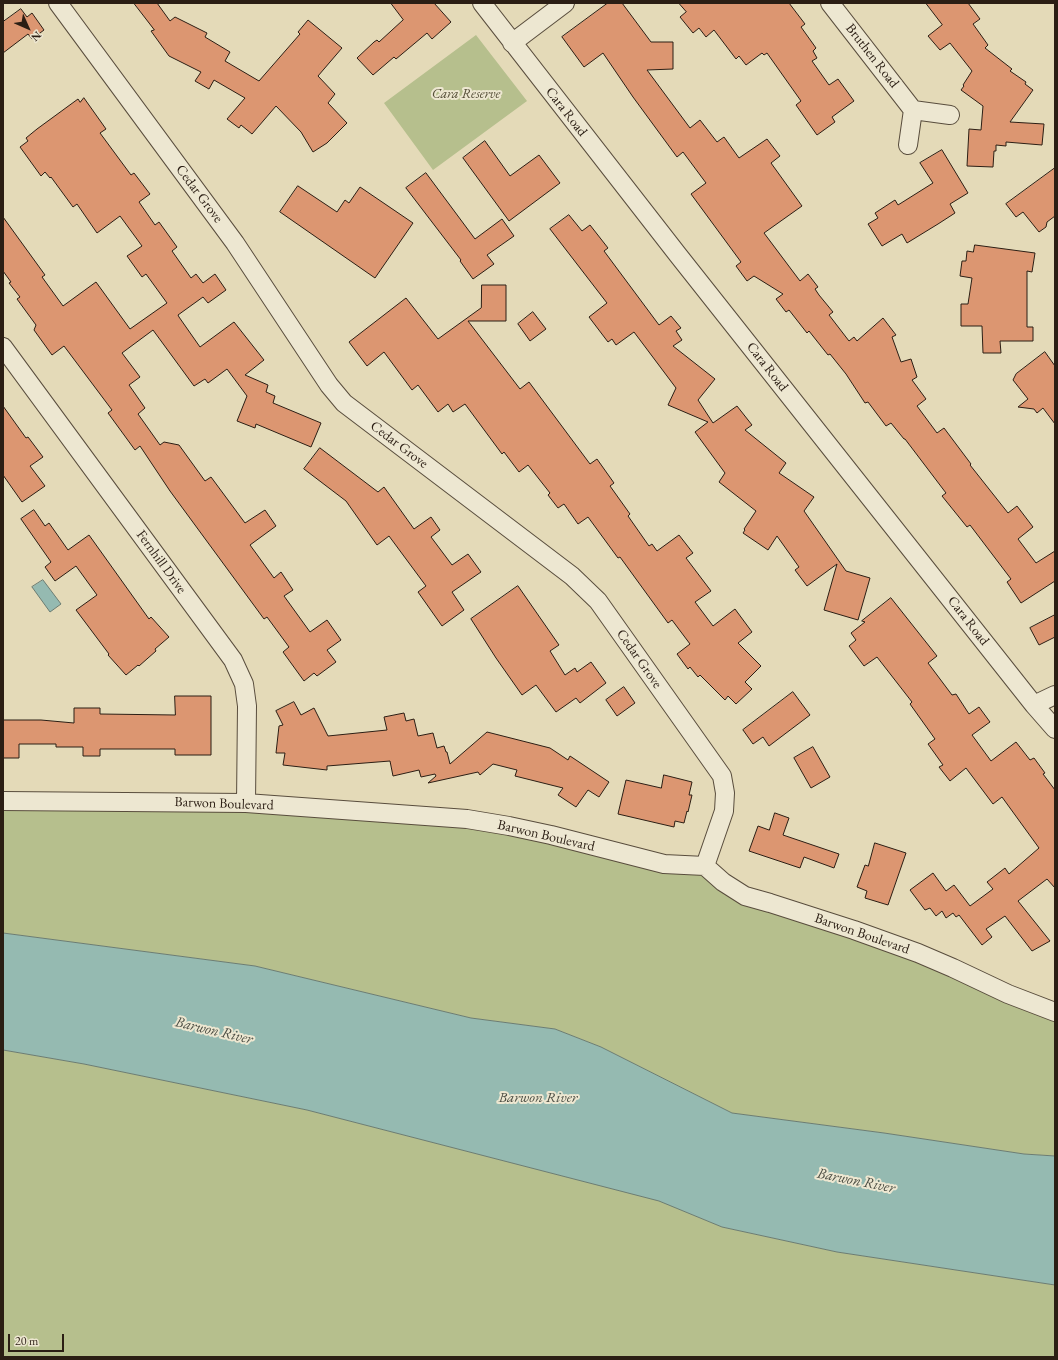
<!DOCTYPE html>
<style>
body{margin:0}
#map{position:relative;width:1058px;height:1360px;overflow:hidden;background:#e4dab8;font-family:"EB Garamond",serif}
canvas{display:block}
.frame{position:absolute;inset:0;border:4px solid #2b1e14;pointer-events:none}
.north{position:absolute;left:8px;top:8px;width:40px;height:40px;-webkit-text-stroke:3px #ede7d1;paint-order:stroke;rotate:135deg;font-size:11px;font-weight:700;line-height:16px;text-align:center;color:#2b1e14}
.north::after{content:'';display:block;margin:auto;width:14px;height:18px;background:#2b1e14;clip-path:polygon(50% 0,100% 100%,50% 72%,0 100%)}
.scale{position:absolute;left:8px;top:1334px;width:56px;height:18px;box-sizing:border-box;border:2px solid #2b1e14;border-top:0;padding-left:5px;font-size:12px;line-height:14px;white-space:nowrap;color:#2b1e14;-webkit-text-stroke:3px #ede7d1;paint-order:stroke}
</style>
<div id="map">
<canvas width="1058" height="1360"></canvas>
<div class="frame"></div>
<div class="north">N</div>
<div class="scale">20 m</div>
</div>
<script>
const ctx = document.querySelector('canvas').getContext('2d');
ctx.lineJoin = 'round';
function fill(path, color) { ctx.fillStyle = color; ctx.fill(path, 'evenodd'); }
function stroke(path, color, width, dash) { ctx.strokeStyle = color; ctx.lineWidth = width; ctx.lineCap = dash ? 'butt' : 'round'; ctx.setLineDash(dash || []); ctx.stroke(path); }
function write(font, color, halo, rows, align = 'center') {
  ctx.font = font + ' "EB Garamond",serif'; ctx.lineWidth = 4; ctx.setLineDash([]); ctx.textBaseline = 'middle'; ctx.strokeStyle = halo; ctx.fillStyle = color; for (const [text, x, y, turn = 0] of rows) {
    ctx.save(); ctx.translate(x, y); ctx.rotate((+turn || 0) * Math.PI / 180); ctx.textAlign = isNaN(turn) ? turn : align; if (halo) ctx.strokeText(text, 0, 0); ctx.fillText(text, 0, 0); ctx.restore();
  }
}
const green = new Path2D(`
 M476 35 527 101 433 170 384 103Z
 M3 801 467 819 705 866 723 882 1055 1012V1156L1024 1154 884 1133 732 1113 601 1047 555 1029 471 1018 255 966 3 933Z
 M3 1050 84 1064 307 1110 660 1201 722 1227 837 1252 1055 1285V1357H3Z`);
const water = new Path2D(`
 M43 580 61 604 50 612 32 587Z
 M3 933 255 966 471 1018 555 1029 601 1047 732 1113 884 1133 1024 1154 1055 1156V1285L837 1252 722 1227 659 1201 307 1110 84 1064 3 1050Z`);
const building = new Path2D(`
 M134 3H157L170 21 175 17 207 33 205 37 230 52 225 61 259 81 300 34 298 32 308 20 342 48 318 76 335 94 328 103 347 123 327 143 313 152 301 132 276 106 252 134 241 125 239 128 227 119 245 98 214 80 209 89 195 81 201 72 169 56 151 31 154 30Z
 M391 3H434L451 22 432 39 427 33 396 59 394 57 373 75 357 58 374 42 377 40 379 42 403 20Z
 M608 3H622L651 42H673V69L647 70 690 128 700 120 717 142 724 137 739 158 767 139 780 156 771 163 802 206 764 233 800 281 808 274 818 287 815 289 819 295 833 312 829 315 849 341 854 337 857 341 883 318 896 335 892 337 901 362 911 359 917 377 912 380 926 399 917 406 937 433 944 428 971 464 970 465 1008 513 1017 506 1033 527 1018 539 1036 563 1055 551V581L1021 603 1007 582 1011 579 970 525 967 527 942 496 946 493 905 439H904L891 423 886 426 868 402 865 403 846 374 830 354 828 355 809 331 807 333 789 310 786 312 776 299 783 294 754 276 747 281 736 266 741 262 691 194 706 183 683 152 677 157 633 97 603 53 584 67 562 37Z
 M679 3H789L805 24 801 27 816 48 813 51 817 58 812 61 829 85 838 79 854 101 832 117 835 122 817 135 796 105 801 101 767 53 764 55 762 53 746 65 739 56 736 59 714 30 706 37 699 28 693 33 680 17 686 12Z
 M926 3H968L980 19 973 24 988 45 985 48 1012 69 1010 71 1026 82 1025 84 1033 90 1010 122 1044 124 1042 145 1006 142V146L996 145V151H994L993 167 967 166 969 129 981 130 983 106 961 90 964 86 963 85 972 71 950 43 940 50 928 36 942 25Z
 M21 9 27 17 32 13 44 30 32 39 28 34 3 53V22Z
 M84 98 106 129 100 133 131 175 134 173 150 194 139 202 155 225 159 222 177 247 172 251 191 278 196 274 203 283 215 274 226 290 208 303 203 297 178 315 179 317 200 347 234 322 264 360 245 375 268 385 266 392 275 396 273 403 321 423 311 447 256 424 255 428 237 421 247 396 227 369 208 383 205 379 194 386 153 330 122 353 140 377 129 385 145 408 138 414 160 445 164 442 179 445 205 481 211 477 245 523 265 510 276 526 250 545 274 578 281 572 293 590 284 596 310 632 327 620 341 640 327 650 336 662 317 676 314 673 304 681 283 652 289 647 267 617 264 619 170 491 140 446 135 450 108 413 112 410 64 346 52 355 34 330 36 325 17 299 20 297 9 283 11 282 3 271V217L45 275 42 277 63 306 96 282 130 329 167 303 146 274 142 277 127 256 142 246 120 216 97 233 77 204 73 207 51 177 50 178 45 172 41 176 20 147 28 141 26 138 37 129 78 99 80 102Z
 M485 141 510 176 539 155 560 183 509 221 463 158Z
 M942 150 968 193 950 204 955 213 938 224 907 243 902 234 882 246 868 224 878 218 875 213 895 200 898 205 933 183 920 163Z
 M1055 168V216L1047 222 1046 227 1039 232 1023 212 1016 217 1006 204Z
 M426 173 475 239 502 219 514 236 487 255 494 264 473 279 460 261 461 260 406 188Z
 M298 186 337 212 345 200 349 203 360 187 413 223 375 278 280 212Z
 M569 215 582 231 590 225 608 248 604 251 659 325 671 316 681 328 676 331 682 340 673 346 715 379 698 400 713 423 737 406 752 425 745 430 786 463 779 473 814 497 804 511 846 571 870 578 858 620 824 610 837 564 807 586 795 570 799 567 777 536 768 550 743 533 745 530 744 529 756 511 719 482 725 473 695 432 708 422 668 405 676 388 634 332 616 345 612 339 608 342 589 317 607 303 550 229Z
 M975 245 1035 253 1032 272 1027 271V327H1033V341H1000L1001 353H983L982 326H961V304H968L972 278 960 276 962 261H966L967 251 973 252Z
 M482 285H506V321H468L520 389 529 382 590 464 597 459 614 483 610 486 630 514 628 516 649 546 652 544 657 551 679 535 693 553 686 558 711 591 695 602 713 626 735 609 752 632 738 643 761 666 745 682 752 689 736 704 728 696 725 700 700 675 698 677 690 667 688 669 677 654 690 644 672 620 668 623 620 557 618 558 588 517 578 524 564 504 558 508 548 495 550 493 528 465 519 472 504 452 502 454 465 404 453 412 448 404 438 412 418 385 412 390 384 352 367 366 349 342 406 298 438 339 481 308Z
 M533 312 546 329 530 341 518 324Z
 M1045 352 1055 366V424L1043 408 1037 413 1034 409 1018 407 1028 399 1013 380 1016 374Z
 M3 406 26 438 28 437 43 457 30 466 45 486 22 502 3 475Z
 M320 448 378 492 384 487 414 529 431 517 440 530 431 537 452 565 468 554 481 572 452 592 464 610 442 626 418 592 426 586 389 536 377 545 346 501 304 469Z
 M34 510 45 526 49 523 68 550 89 535 149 619 151 617 169 637 155 649 156 651 139 666 138 665 126 675 108 655 109 654 76 610 97 595 76 566 55 581 45 567 51 562 21 519Z
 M518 586 559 645 550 651 565 675 575 668 577 672 591 662 606 683 580 703 576 698 556 712 536 685 522 695 496 658 471 619Z
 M891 598 937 656 928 663 952 695 956 694 969 714 979 707 990 722 972 735 991 761 1016 742 1030 760 1034 758 1045 773 1043 774 1055 790V888L1047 879 1018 901 1050 941 1032 951 1005 916 986 929 992 937 982 945 959 915 956 917 953 913 946 918 942 911 936 916 930 908 925 910 910 890 933 873 946 891 954 885 970 906 993 889 987 882 1005 868 1009 874 1039 848 1002 797 993 804 966 768 950 781 939 767 943 765 928 744 935 739 910 704 912 702 877 657 864 666 849 646 856 640 851 633 865 622 862 621Z
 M1055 615V637L1039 645 1030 628Z
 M624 687 635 703 617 716 606 700Z
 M793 692 810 715 769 746 763 737 753 744 743 730Z
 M175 696H211V755H175V749H100V756H83V747H56V744H19V758H3V720H41L74 723V708H100V714L175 715Z
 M294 702 301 715 314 708 328 736 387 730 384 717 404 713 406 721 414 719 418 736 433 733 437 748 444 746 446 752H447L450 764 487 732 550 748 568 760 570 756 609 782 599 797 588 790 576 807 558 795 563 788 515 776 517 770 493 764 480 775 478 772 428 783 436 776 435 774 421 777 419 770 393 776 390 761 327 766V770L283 765 285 753H276L279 726 283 725 276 711Z
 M813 747 830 777 811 788 794 758Z
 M664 775 692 782 689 795H692L688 812 687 811 684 823 675 821 674 827 618 814 626 780 661 788Z
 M775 813 789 818 783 835 839 854 834 868 804 857 800 868 749 851 758 826 769 830Z
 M875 843 906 853 888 905 865 898 867 891 857 887 865 865 868 866Z`);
const minor = new Path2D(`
 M58 3 235 243 329 385 344 403 572 576 598 601 722 776 725 793 724 811 705 866
 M482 3 678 255 1034 705 1055 729
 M830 3 913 110
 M512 43 565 3
 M908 145 913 110 950 115
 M3 347 233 660 244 684 247 706 246 803
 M1034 705 1055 695
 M3 801 246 803 467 819 509 826 551 835 664 864 705 866 723 882 745 896 770 903 854 930 918 953 953 968 1008 994 1055 1012`);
const streetNames = [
 ["Bruthen Road",872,56,52],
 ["Cara Road",566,112,52],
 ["Cedar Grove",199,194,53],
 ["Cara Road",767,367,52],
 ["Cedar Grove",399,445,37],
 ["Fernhill Drive",161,562,54],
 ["Cara Road",968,621,52],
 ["Cedar Grove",639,659,55],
 ["Barwon Boulevard",224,804,2],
 ["Barwon Boulevard",546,836,13],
 ["Barwon Boulevard",862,934,19]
];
const parkNames = [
 ["Cara Reserve",466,94]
];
const waterNames = [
 ["Barwon River",214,1031,13],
 ["Barwon River",538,1098],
 ["Barwon River",856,1181,11]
];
fill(green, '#b6bf8d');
fill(water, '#95bab1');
stroke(water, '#6b7c72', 1);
fill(building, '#dc9671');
stroke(building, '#2b1e14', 1);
stroke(minor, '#594d3d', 20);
stroke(minor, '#ede7d1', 18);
write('14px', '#2b1e14', '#ede7d1', streetNames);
write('italic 14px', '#554e38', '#ede7d1', parkNames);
write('italic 15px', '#4b4d43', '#ede7d1', waterNames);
</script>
